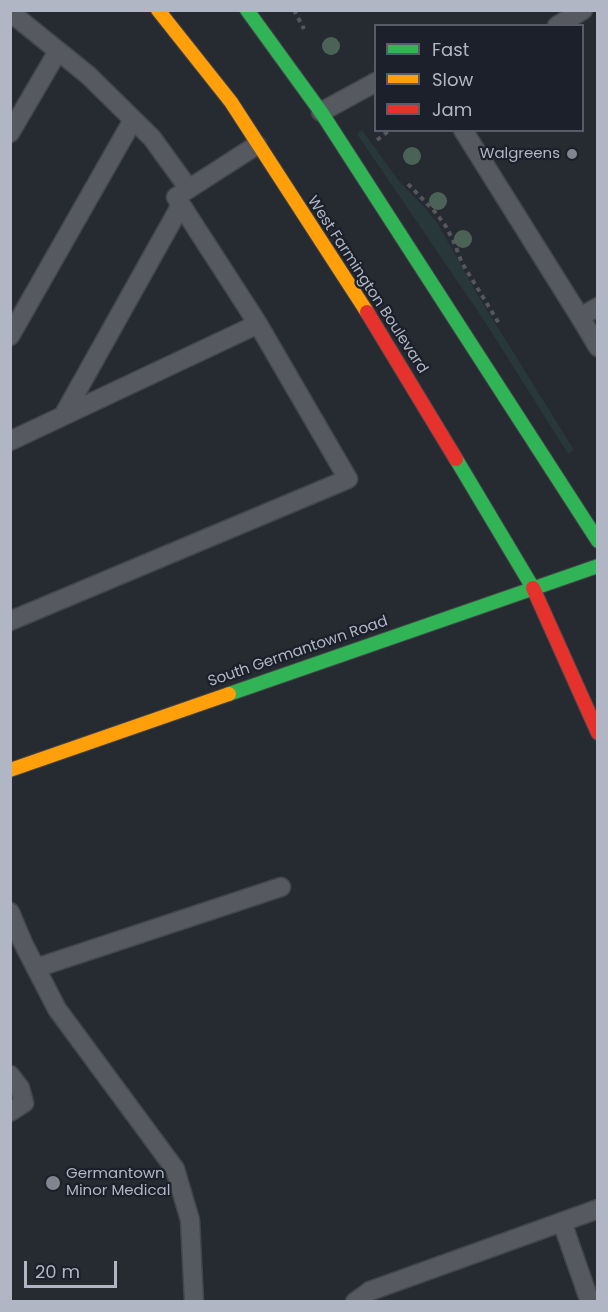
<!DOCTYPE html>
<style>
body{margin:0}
#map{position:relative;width:608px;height:1312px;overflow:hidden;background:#262a31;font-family:Poppins,sans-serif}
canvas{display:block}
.frame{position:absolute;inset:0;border:12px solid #b0b6c3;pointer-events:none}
.legend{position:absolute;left:374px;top:24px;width:210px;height:108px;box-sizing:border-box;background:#1b202b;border:2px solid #575c68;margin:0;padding:8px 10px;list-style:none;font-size:18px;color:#b0b6c3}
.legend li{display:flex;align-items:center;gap:12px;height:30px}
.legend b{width:30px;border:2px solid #575c68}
.scale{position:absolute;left:24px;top:1261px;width:93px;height:27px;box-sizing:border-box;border:3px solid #b0b6c3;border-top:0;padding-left:8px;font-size:18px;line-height:21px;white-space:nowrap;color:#b0b6c3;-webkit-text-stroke:4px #1b202b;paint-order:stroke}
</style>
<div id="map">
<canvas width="608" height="1312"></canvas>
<div class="frame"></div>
<ul class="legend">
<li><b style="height:8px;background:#30b455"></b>Fast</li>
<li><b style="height:8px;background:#ff9f0a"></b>Slow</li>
<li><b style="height:8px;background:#e5322d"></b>Jam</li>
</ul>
<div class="scale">20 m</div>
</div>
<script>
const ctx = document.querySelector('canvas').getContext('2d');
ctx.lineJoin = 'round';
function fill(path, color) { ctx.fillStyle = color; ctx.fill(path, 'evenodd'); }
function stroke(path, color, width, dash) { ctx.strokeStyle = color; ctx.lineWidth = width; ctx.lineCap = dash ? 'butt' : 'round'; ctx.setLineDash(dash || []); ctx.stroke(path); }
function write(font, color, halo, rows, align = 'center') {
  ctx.font = font + ' Poppins,sans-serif'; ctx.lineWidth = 4.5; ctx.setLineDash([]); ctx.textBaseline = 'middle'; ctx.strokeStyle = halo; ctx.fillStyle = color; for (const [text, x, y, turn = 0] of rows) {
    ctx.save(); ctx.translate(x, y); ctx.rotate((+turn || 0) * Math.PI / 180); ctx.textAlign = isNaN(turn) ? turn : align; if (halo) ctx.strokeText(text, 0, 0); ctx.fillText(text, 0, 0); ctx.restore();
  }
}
const green = new Path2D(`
 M362 130 399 181 426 209 438 224 476 292 574 450 568 454 485 322 357 134Z`);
const path = new Path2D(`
 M294 10 304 29
 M377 140 390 130
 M408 184 435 212 445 225 453 240 462 263 500 325`);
const lane = new Path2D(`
 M10 12 88 75 152 138 189 189
 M557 26 583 10
 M321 112 376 82
 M463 130 580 317 598 347
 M10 133 58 51
 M580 317 598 307
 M10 336 133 120
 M63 416 181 205
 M10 441 258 324 176 197 257 145
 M10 621 348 479 258 324
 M10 912 23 943 57 1009 175 1169 190 1220 194 1302
 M36 968 281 887
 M10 1075 20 1088 24 1103 10 1112
 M562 1222 590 1302
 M355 1302 370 1291 598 1209`);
const fast = new Path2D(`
 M247 10 321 112 598 541
 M456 459 533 588
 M229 694 598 566`);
const slow = new Path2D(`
 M158 10 231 102 367 312
 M10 770 229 694`);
const jam = new Path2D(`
 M367 312 456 459
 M533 588 598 733`);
const trees = [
 [331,46],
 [412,156],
 [438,201],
 [463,239]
];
const markers = [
 [572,154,6,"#808590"],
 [53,1183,8,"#808590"]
];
const poiNames = [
 ["Walgreens",560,154],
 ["Germantown",66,1174,"left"],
 ["Minor Medical",66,1191,"left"]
];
const streetNames = [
 ["West Farmington Boulevard",367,285,57],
 ["South Germantown Road",298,652,-19]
];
fill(green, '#28373a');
stroke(lane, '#42454a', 21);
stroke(fast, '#42454a', 16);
stroke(slow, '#42454a', 16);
stroke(jam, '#42454a', 16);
stroke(path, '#54585d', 4, [4.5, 4.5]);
stroke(lane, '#56595f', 18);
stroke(fast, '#30b455', 14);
stroke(slow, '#ff9f0a', 14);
stroke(jam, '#e5322d', 14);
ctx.fillStyle = '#4b6356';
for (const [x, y] of trees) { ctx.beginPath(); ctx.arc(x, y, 9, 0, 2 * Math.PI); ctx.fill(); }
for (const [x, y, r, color] of markers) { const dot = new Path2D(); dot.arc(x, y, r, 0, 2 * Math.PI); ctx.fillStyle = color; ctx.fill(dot); stroke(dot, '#1b202b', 2); }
write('15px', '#b0b6c3', '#1b202b', poiNames, 'right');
write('15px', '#b0b6c3', '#1b202b', streetNames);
</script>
